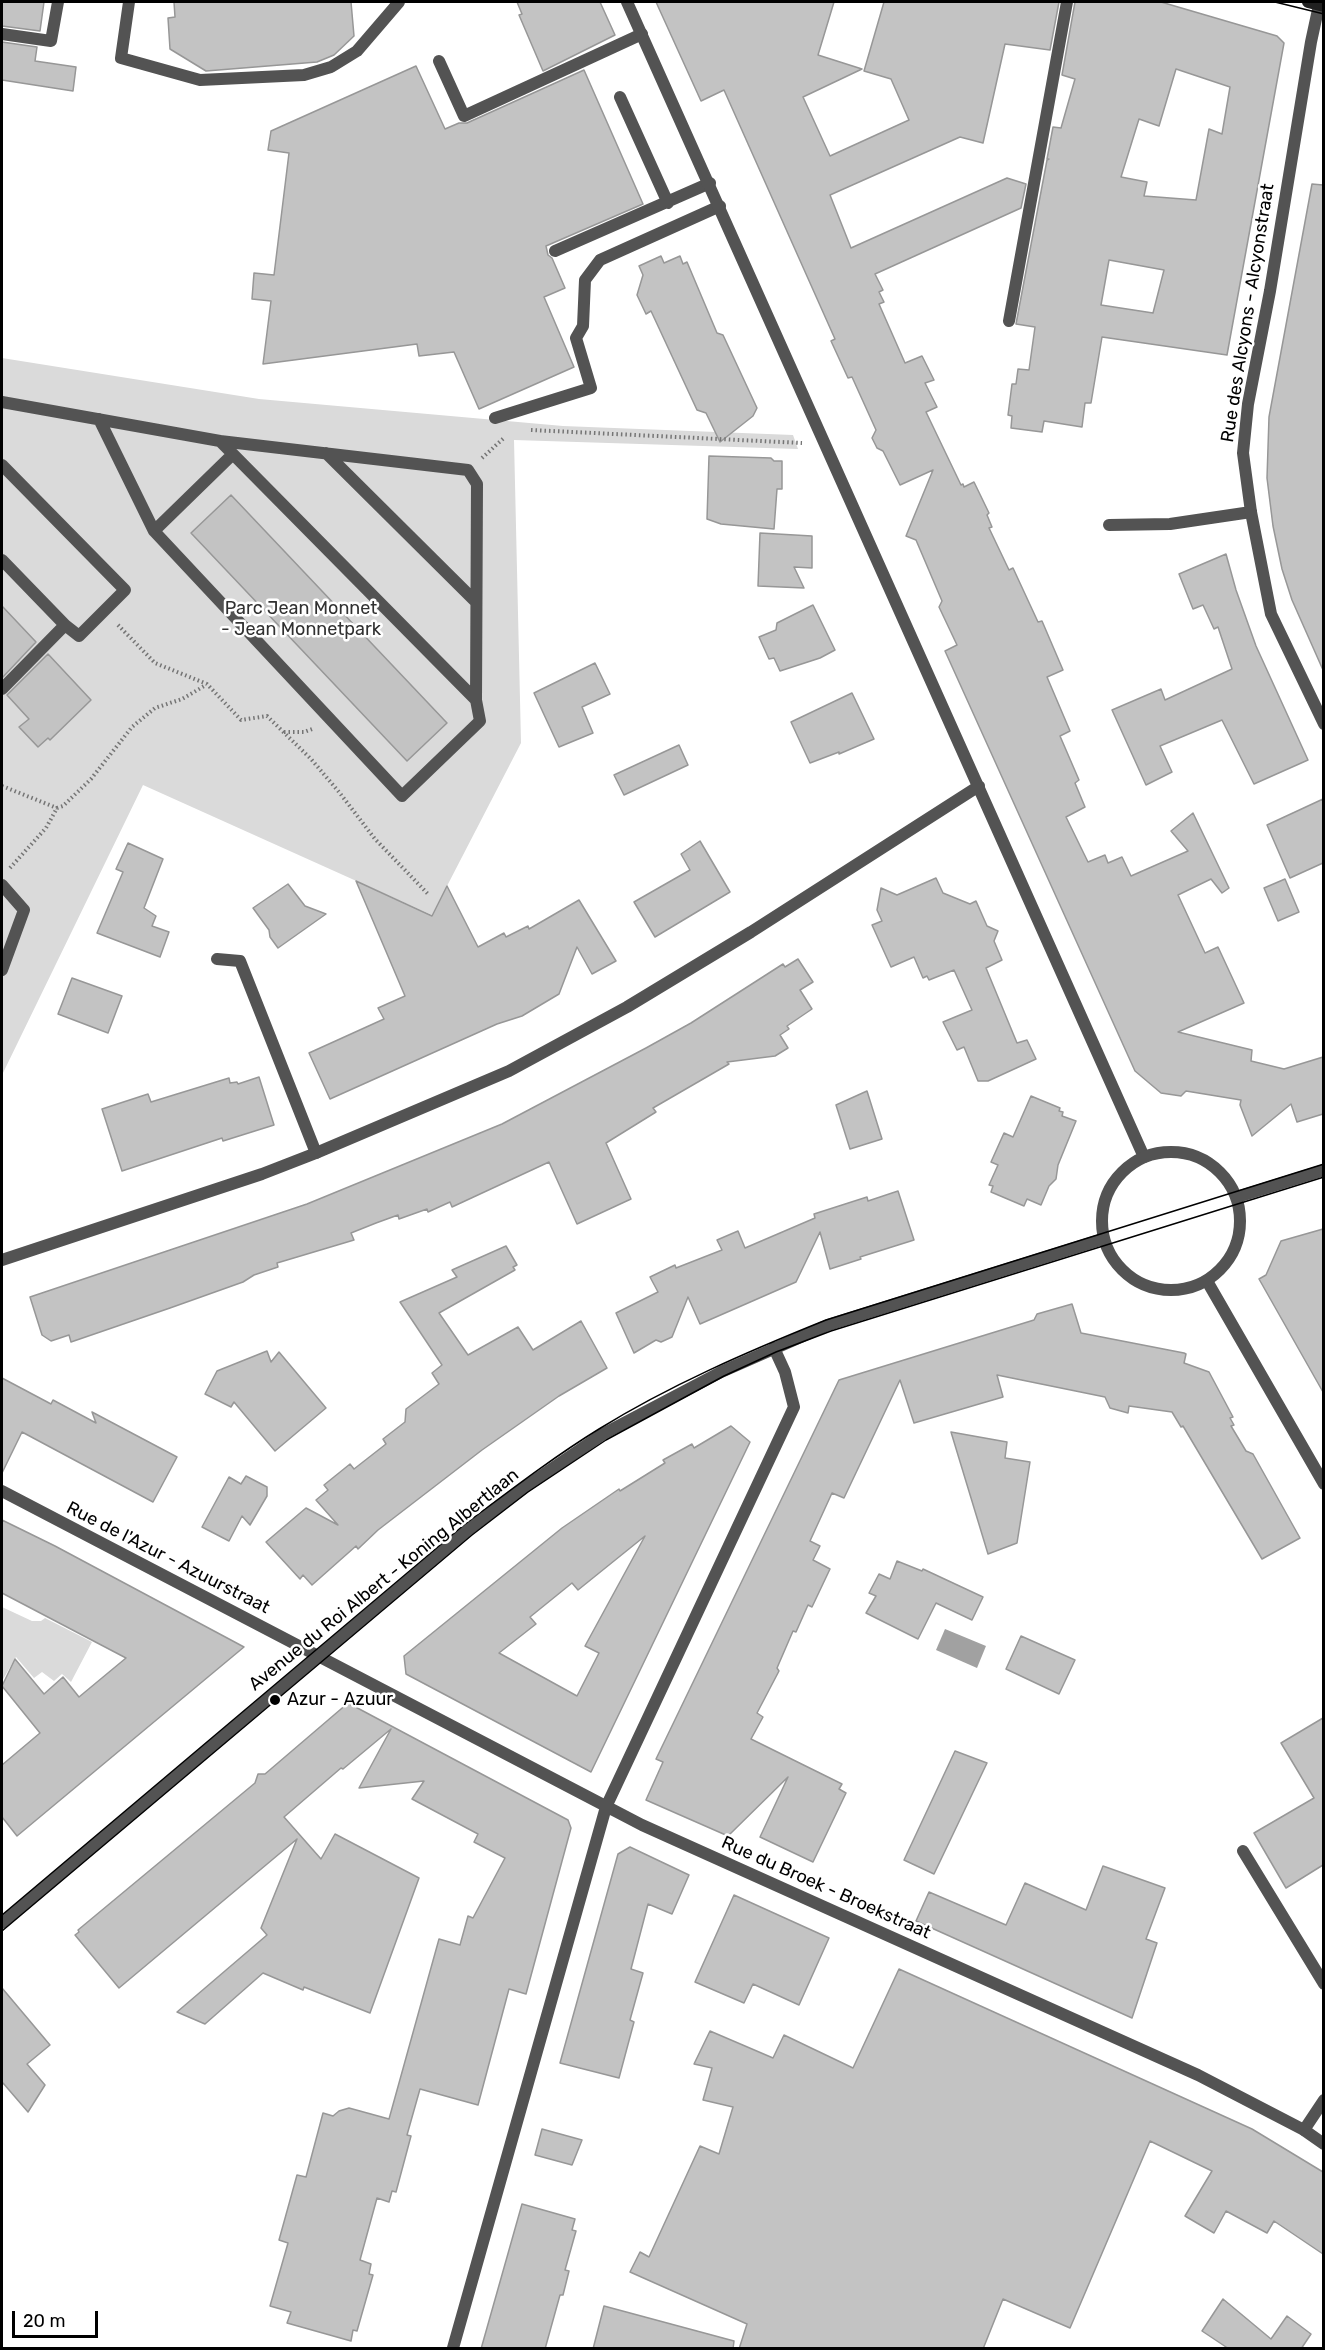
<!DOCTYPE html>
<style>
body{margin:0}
#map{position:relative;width:1325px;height:2350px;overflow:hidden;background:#fff;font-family:Rubik,sans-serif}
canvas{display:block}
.frame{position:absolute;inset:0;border:3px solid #000;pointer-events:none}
.scale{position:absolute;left:12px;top:2311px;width:86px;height:27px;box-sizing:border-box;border:3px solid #000;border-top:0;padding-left:8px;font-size:18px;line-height:21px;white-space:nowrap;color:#000;-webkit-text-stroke:4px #fff;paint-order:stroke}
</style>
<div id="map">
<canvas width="1325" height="2350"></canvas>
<div class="frame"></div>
<div class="scale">20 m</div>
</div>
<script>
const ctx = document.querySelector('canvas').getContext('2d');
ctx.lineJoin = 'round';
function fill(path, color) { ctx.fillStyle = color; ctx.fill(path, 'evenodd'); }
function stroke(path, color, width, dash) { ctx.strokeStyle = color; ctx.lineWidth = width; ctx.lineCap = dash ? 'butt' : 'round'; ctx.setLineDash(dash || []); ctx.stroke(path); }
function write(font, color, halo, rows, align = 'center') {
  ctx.font = font + ' Rubik,sans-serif'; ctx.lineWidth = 5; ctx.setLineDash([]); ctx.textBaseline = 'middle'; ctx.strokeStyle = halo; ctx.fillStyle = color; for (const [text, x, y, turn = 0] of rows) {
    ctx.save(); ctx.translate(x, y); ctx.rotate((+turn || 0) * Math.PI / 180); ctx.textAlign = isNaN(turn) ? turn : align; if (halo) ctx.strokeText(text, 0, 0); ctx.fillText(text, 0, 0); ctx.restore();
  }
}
const green = new Path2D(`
 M2 358 259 399 563 426 793 435 798 449 514 440 521 743 432 915 143 785 2 1075Z
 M2 1607 32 1621H41L45 1618 92 1642 71 1682 62 1674 54 1681 42 1672 34 1678 16 1657 2 1681Z`);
const water = new Path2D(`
 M945 1629 986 1646 977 1668 936 1650Z`);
const building = new Path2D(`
 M2 2H44L40 31 2 26Z
 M174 2H351L354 36 334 55 317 62 206 71 170 49 168 18 175 17Z
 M517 2H600L615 35 543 71 519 15 522 14Z
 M656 2H834L818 55 862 69 803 97 830 156 909 120 891 79 864 71 884 2H1059L1050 50 1005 44 983 143 960 137 830 195 851 248 1007 178 1026 184 1021 208 875 274 883 290 879 292 884 302 879 304 905 363 922 356 934 380 925 383 937 407 926 412 961 485 963 484 964 487 974 482 989 513 987 515 992 527 989 528 1009 570 1013 568 1038 622 1042 621 1063 670 1047 677 1070 731 1060 736 1079 780 1075 783 1085 807 1066 817 1088 862 1105 855 1108 863 1122 857 1131 876 1188 851 1171 831 1193 813 1229 888 1222 893 1211 879 1178 895 1205 953 1218 947 1244 1003 1178 1032 1252 1050 1251 1061 1284 1069 1323 1057V1114L1297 1122 1291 1104 1252 1136 1240 1105 1241 1100 1186 1091 1181 1096 1161 1093 1135 1071 945 651 957 645 939 607 942 601 916 540 906 536 933 470 900 485 883 451 877 448 872 438 876 430 852 377 848 378 831 341 835 339 724 90 701 101Z
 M1075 2H1161L1277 36 1284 43 1227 355 1102 337 1091 403H1085L1082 427 1044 421 1042 432 1011 428 1012 416 1008 415 1012 384H1016L1018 369 1029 370 1035 327 1016 324 1047 160 1049 159H1047L1053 127 1061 128 1075 79 1062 75ZM1176 69 1230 87 1222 134 1209 129 1196 200 1144 196 1147 182 1121 177 1139 119 1159 126ZM1109 260 1164 270 1153 313 1101 305Z
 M2 42 37 47 35 61 76 67 73 91 2 80Z
 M416 66 445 129 459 123H467L584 70 643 204 546 246 548 255 552 258 565 288 544 297 574 367 479 409 454 352 419 356 417 344 263 364 271 301 252 299 254 273 274 275 289 153 268 150 271 131Z
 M1312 184 1323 185V670L1292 600 1282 569 1273 526 1267 478 1269 417Z
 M661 256 664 263 680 256 683 264 687 262 717 333 723 335 757 408 753 416 720 442 706 413 697 410 651 311 646 314 637 295 643 275 639 266Z
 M709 456 771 458 774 461H782V489H777L774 529 721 524 707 519Z
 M231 495 447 723 407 761 191 533Z
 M760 533 812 536V568L794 567 804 588 758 586Z
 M1226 554 1236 590 1256 646 1308 760 1254 784 1222 720 1160 746 1172 772 1146 785 1112 710 1161 689 1165 700 1232 669 1218 627 1214 629 1203 605 1193 609 1179 574Z
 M813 605 835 650 820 658 780 671 774 658 769 659 759 637 776 630 777 623Z
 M2 606 36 642 2 678Z
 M48 654 91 700 50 740 48 738 38 747 19 727 29 719 7 695Z
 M595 663 610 694 582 707 593 733 559 747 534 693Z
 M852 693 874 739 839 754V752L810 763 791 722Z
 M679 745 688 765 624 795 614 775Z
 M1323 799V863L1290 878 1267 825Z
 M700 841 730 892 655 937 634 902 690 870 681 854Z
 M128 843 163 859 144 908 156 916 152 926 169 932 160 957 97 933 123 872 116 869Z
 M936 878 943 893 970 904 976 901 987 926 998 931 994 941 1002 960 986 968 1017 1043 1027 1040 1036 1059 988 1081H978L964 1047 957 1050 943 1022 972 1010 954 970 929 980 927 976 923 978 914 957 891 967 872 925 882 921 877 910 881 888 897 895Z
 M1285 879 1299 912 1278 921 1264 888Z
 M356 881 432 916 447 886 478 947 504 933 506 937 528 926 529 929 579 900 616 961 592 974 577 947 559 994 522 1016 497 1024 330 1099 309 1053 384 1019 378 1008 405 996Z
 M288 884 305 906 326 914 278 948 270 937 269 930 253 908Z
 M798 959 813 982 800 990 812 1009 787 1026 789 1029 780 1035 788 1048 775 1056 727 1062 729 1064 653 1108 656 1112 606 1143 631 1199 577 1224 549 1162 452 1207 450 1202 428 1212 427 1209 399 1219 398 1215 376 1223 351 1233 354 1240 277 1263 278 1267 254 1275 243 1282 170 1308 71 1342 69 1335 51 1341 42 1335 30 1297 307 1204 502 1124 646 1048 691 1023 783 964 785 967Z
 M72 978 122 996 108 1033 58 1014Z
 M259 1077 274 1125 223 1141 222 1138 122 1171 102 1109 148 1094 151 1102 229 1078 230 1083 237 1082 238 1084Z
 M867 1091 882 1139 850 1149 836 1105Z
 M1031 1096 1060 1108 1059 1111 1063 1112 1062 1116 1076 1121 1058 1165 1056 1179 1049 1186 1041 1205 1027 1199 1024 1206 991 1192 993 1186 989 1185 998 1165 991 1162 1004 1133 1013 1137Z
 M898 1191 914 1240 860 1257 861 1259 830 1269 820 1232 796 1282 700 1324 688 1297 672 1337 661 1342 656 1340 634 1353 616 1313 658 1292 650 1277 675 1265 676 1268 722 1250 717 1240 738 1231 745 1248 815 1218 814 1214 867 1197 868 1201Z
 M1323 1229V1392L1259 1279 1266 1275 1281 1241Z
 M506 1246 517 1265 513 1267 515 1270 439 1313 468 1355 518 1327 533 1350 581 1321 607 1368 559 1396 482 1450 378 1530 358 1549 356 1546 312 1585 303 1575 300 1579 266 1542 306 1508 338 1525 316 1500 328 1490 324 1485 350 1464 354 1469 386 1444 383 1439 405 1422 406 1409 439 1384 432 1373 442 1365 400 1302 457 1277 452 1270Z
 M1072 1304 1081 1333 1184 1353 1186 1354 1184 1363 1209 1372 1233 1417 1230 1418 1234 1425 1231 1426 1246 1451 1253 1454 1300 1538 1262 1559 1183 1426 1181 1427 1172 1412 1129 1406 1128 1413 1110 1408 1105 1397 997 1375 1003 1397 914 1423 900 1380 844 1498 832 1493 810 1541 820 1546 813 1560 830 1569 812 1607 808 1605 796 1632 793 1631 777 1668 779 1671 757 1713 763 1717 751 1739 842 1784 839 1789 846 1793 813 1862 760 1837 788 1777 728 1836 646 1800 663 1762 656 1759 839 1380 1034 1320 1037 1314Z
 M267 1351 271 1362 279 1352 326 1408 275 1451 234 1402 231 1407 205 1394 217 1371Z
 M2 1378 51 1404 53 1400 96 1423 92 1412 177 1457 153 1502 22 1432 2 1473Z
 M731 1426 750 1442 591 1772 406 1674 404 1656 562 1528 619 1489 620 1491 665 1463 663 1460 692 1444 694 1448ZM645 1536 585 1646 599 1653 577 1696 499 1653 536 1624 530 1617 572 1583 578 1590Z
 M951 1432 1007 1442 1005 1458 1030 1462 1017 1543 988 1554Z
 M246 1476 267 1487V1496L250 1525 242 1516 229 1541 202 1527 229 1477 241 1484Z
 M2 1520 55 1546 244 1647 17 1836 2 1817V1765L40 1733 2 1686 15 1659 44 1694 63 1677 79 1697 126 1658 2 1593Z
 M897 1561 922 1571 923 1569 983 1597 972 1620 936 1603 918 1639 866 1613 876 1596 869 1593 879 1574 890 1579Z
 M1021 1636 1075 1660 1059 1694 1006 1669Z
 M348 1703 568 1820 571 1828 526 1994 509 1989 478 2105 420 2089 407 2135 411 2136 396 2192 392 2191 389 2202 377 2198 360 2260 371 2264 369 2274 373 2275 357 2331 353 2330 351 2341 287 2323 291 2312 270 2306 288 2243 279 2240 297 2175 306 2177 323 2113 333 2116 339 2111 349 2108 389 2119 439 1939 460 1945 468 1916 473 1918 505 1858 474 1842 478 1834 412 1799 424 1781 359 1788 391 1729 343 1769 341 1768 284 1817 321 1859 335 1834 419 1878 370 2013 304 1987 303 1990 263 1973 205 2024 177 2012 267 1935 261 1928 297 1839 119 1988 75 1935 79 1932 78 1930 255 1783 258 1774H265Z
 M1323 1718V1865L1286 1888 1254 1833 1314 1798 1281 1743Z
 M955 1751 987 1763 934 1874 904 1860Z
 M630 1847 689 1875 672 1914 648 1904 631 1969 643 1973 630 2020 634 2022 619 2078 560 2063 618 1854Z
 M1103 1866 1165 1888 1146 1939 1157 1943 1132 2018 916 1921 929 1892 1006 1925 1025 1883 1086 1910Z
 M734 1895 829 1938 799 2005 753 1984 744 2003 695 1982Z
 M899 1969 1252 2129 1323 2172V2254L1274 2221 1267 2233 1226 2211 1214 2233 1185 2216 1212 2171 1150 2141 1070 2328 1003 2299 983 2349H739L747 2324 630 2272 640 2252 649 2257 700 2146 719 2154 733 2107 703 2100 712 2068 694 2064 710 2031 773 2058 784 2035 853 2068Z
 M2 1988 50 2045 27 2064 45 2085 28 2112 3 2083 2 2085Z
 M542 2129 582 2140 572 2165 535 2155Z
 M522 2204 575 2219 572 2230 576 2231 565 2270 569 2271 563 2295H560L545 2349H481Z
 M1223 2299 1271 2339 1287 2316 1311 2334 1301 2349H1229L1202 2331Z
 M604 2306 734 2341 733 2349H593Z`);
const path = new Path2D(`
 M531 430 802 443
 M482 458 505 437
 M118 625 155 663 207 684 241 720 267 716 311 759 339 792 375 839 428 894
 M284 732H304L312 729
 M2 786 57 808
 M10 868 46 828 57 808 63 806 91 779 132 727 155 708 182 699 206 685`);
const service = new Path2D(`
 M129 2 121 58 200 80 304 75 331 67 357 51 399 2
 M2 34 51 41 58 2
 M439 61 464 116 642 34
 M620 97 668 203
 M555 251 710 183
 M1009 321 1067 2
 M2 402 220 441 476 700
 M495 418 591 388 576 338 583 326 585 280 600 260 720 206
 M99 419 154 531 402 796 480 721 476 700 477 484 468 470 220 441
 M326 453 476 602
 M2 465 125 590 79 636 65 625
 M1109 525 1170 524 1251 512
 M154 531 233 454
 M2 560 65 625 2 689
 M2 885 24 910 2 970
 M217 959 240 961 316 1153
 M1243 1851 1324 1984
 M1304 2130 1324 2100`);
const minor = new Path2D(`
 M627 2 1144 1157
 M1319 5 1311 42 1270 291 1248 404 1243 453 1251 512 1271 614 1324 724
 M2 1260 262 1174 316 1153 509 1071 627 1007 751 932 979 786
 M1207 1281 1324 1484
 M2 1491 642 1825 1198 2075 1304 2130 1324 2144
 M453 2348 606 1807 794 1407 785 1372 774 1348`);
const tertiary = new Path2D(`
 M1102 1221a69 69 0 1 1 138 0a69 69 0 1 1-138 0Z
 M1237 1197 1324 1170
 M2 1923 468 1530 525 1487 603 1434 721 1372 828 1325 1103 1239`);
const secondary = new Path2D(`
 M1308 2 1324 6`);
const tram = new Path2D(`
 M1275 2 1324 14
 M2 1915 464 1525C508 1492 552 1458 599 1429 670 1385 749 1351 826 1320L1324 1164
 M2 1931 472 1535 528 1492 606 1440 724 1376 776 1352 831 1331 1324 1177`);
const markers = [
 [275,1700,6,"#000"]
];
const streetNames = [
 ["Rue des Alcyons - Alcyonstraat",1248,313,-81],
 ["Rue de l'Azur - Azuurstraat",168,1558,27],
 ["Avenue du Roi Albert - Koning Albertlaan",384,1580,-39],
 ["Rue du Broek - Broekstraat",826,1888,24]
];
const parkNames = [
 ["Parc Jean Monnet",301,609],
 ["- Jean Monnetpark",301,630]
];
const poiNames = [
 ["Azur - Azuur",287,1700]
];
fill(green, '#dadada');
fill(water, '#a1a1a1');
fill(building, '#c3c3c3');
stroke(building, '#979797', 1.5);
stroke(path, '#757575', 4, [1.5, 3]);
stroke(service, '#535353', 12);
stroke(minor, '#535353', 12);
stroke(tertiary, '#535353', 12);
stroke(secondary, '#202020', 12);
stroke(tram, '#000', 1.5);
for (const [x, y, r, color] of markers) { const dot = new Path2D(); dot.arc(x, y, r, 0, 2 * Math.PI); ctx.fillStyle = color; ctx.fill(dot); stroke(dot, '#fff', 2); }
write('18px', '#000', '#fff', streetNames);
write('18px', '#313131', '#fff', parkNames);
write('18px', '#000', '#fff', poiNames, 'left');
</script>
